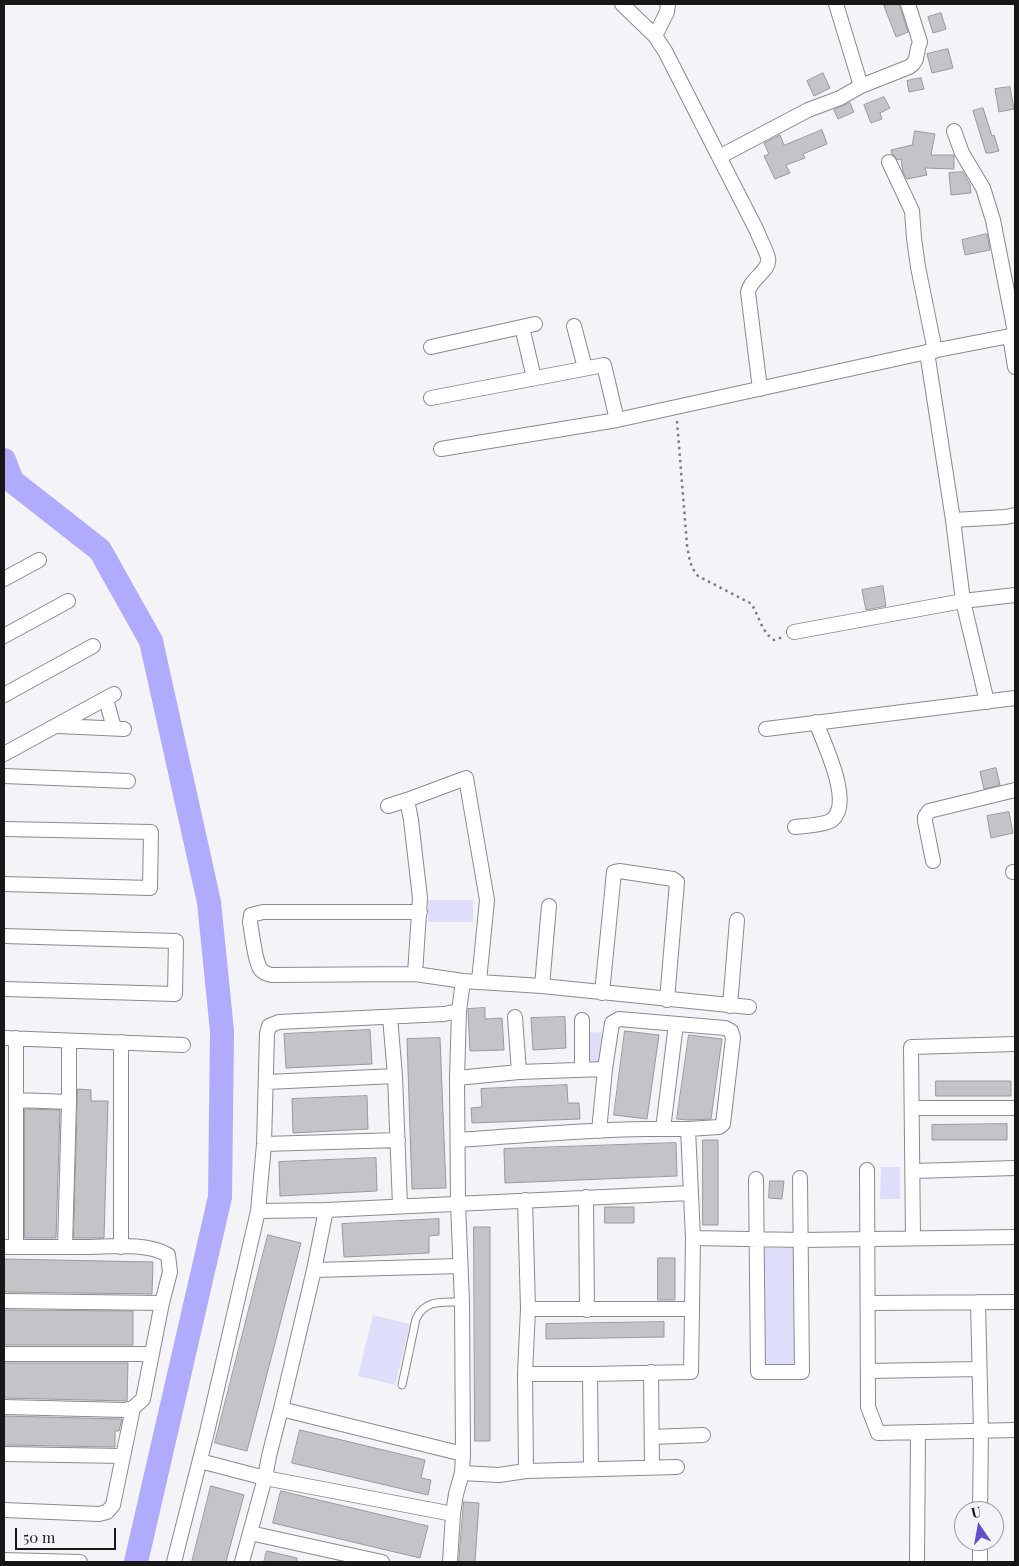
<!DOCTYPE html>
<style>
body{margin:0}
#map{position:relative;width:1019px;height:1566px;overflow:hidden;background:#f3f3f8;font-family:"Playfair Display",serif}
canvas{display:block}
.frame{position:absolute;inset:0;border:5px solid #171718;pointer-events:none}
.north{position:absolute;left:954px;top:1501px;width:50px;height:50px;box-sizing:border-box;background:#f3f3f8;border:1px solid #9b9b9e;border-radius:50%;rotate:348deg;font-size:14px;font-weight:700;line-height:20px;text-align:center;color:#171718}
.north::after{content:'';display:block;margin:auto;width:18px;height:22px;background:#644fc8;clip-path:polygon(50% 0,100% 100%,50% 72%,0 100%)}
.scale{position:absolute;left:15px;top:1528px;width:101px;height:22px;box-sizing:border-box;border:2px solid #171718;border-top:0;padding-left:6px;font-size:15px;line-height:18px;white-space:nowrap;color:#171718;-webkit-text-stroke:4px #f3f3f8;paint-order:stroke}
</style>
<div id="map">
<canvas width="1019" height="1566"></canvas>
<div class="frame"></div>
<div class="north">U</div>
<div class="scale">50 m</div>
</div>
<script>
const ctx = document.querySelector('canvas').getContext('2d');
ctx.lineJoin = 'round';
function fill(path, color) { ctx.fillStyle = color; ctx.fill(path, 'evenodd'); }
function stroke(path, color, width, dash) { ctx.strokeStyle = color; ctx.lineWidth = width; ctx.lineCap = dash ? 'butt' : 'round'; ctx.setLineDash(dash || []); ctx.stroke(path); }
const green = new Path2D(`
 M428 900H473V922H428Z
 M601 1032 603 1063H588L587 1033Z
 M881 1167H900V1199H880Z
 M763 1248H797V1368H763Z
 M373 1315 410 1324 395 1385 358 1376Z`);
const river = new Path2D(`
 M4 460 12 481 100 550 151 641 209 902 222 1031 220 1197 136 1562`);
const building = new Path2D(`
 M890 4H899L908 32 896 37 884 6Z
 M941 13 946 29 933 33 928 17Z
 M948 49 953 68 932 73 927 54Z
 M823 73 830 88 814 96 807 81Z
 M921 78 924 89 909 92 907 81Z
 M1010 87 1014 109 999 112 995 89Z
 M884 97 890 108 880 113 882 119 871 123 864 105Z
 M850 103 854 112 838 119 834 110Z
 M983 108 992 136 994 135 999 151 990 153H986L973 111Z
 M822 130 827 144 803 154 805 158 786 165 790 173 775 179 764 156 769 154 764 143 780 135 784 145Z
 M915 131 935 134 931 155H954V169L925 168 927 175 907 179 903 172 901 159 898 160 892 154 891 150 912 145Z
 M963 172 970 184 971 193 951 195 949 173Z
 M987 234 990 250 965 255 962 240Z
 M883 586 886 606 866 610 862 590Z
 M996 768 1000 785 984 789 980 772Z
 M1009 812 1013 833 991 838 987 816Z
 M485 1008V1019L502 1018 504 1050 470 1051 468 1009Z
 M565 1017 566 1048 533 1050 531 1018Z
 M370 1030 372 1064 286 1068 284 1034Z
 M625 1031 659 1035 647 1119 614 1115Z
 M689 1035 722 1039 711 1119 688 1120 677 1119Z
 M440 1038 446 1188 412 1189 407 1039Z
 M936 1081H1011V1096H936Z
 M567 1085 568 1103H579L580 1119 472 1123 471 1108 482 1107 481 1089Z
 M78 1089 91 1090V1101H108L104 1238H74Z
 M367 1096 368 1129 293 1133 292 1099Z
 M25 1109 60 1110 56 1238H25Z
 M1007 1124V1140H932V1125Z
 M703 1140H718V1225H703Z
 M676 1143 677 1176 505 1183 504 1149Z
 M376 1158 377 1191 280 1196 279 1162Z
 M770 1181H784L782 1199 769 1198Z
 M605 1207H634V1223H605Z
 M439 1219V1235L429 1236V1253L344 1257 342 1224Z
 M474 1227H490V1441H475Z
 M268 1235 301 1243 247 1451 215 1443Z
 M658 1258H675V1300H658Z
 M4 1259 153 1262 152 1294 4 1292Z
 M4 1310 133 1311V1345H4Z
 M664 1322V1337L546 1339V1324Z
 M4 1363H128L127 1401 4 1398Z
 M4 1416 122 1419 119 1431H115V1447L4 1445Z
 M300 1430 425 1460 421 1478 431 1480 428 1495 292 1463Z
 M211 1486 244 1495 231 1543 226 1562H192Z
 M281 1491 428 1526 420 1558 273 1523Z
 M464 1502 479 1503 475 1562H459Z
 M267 1551 297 1558V1562H264Z`);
const path = new Path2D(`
 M677 421 687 545C689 557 690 567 698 576L752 604 763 628 768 635 774 640 783 637`);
const service = new Path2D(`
 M402 1385 416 1319C425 1299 443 1302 462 1302`);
const minor = new Path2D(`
 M622 4 655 36 665 51 757 231C760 240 766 249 768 258 771 270 750 279 748 292L760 389
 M655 36 667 12 668 4
 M861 86 909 67 913 64 916 59 918 48 920 42 908 4
 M954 131 962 153 983 188 993 220 1015 332
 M719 157 808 110 840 98 861 86 836 4
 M889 162 912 211 914 238 918 267 935 351
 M574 326 585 368
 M522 327 534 378
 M1010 336 1015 367
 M431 347 535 324
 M927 352 953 520 963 601 987 702
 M431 398 604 365 617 420 441 449
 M617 420 927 352 1015 335
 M953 520 1006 517 1015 515
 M4 579 39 560
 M794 632 963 601 1015 595
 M4 636 68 601
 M4 695 93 646
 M106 699 114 728
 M58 726 124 729
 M766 729 1015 698
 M4 754 114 694
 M4 776 128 781
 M388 806 407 800
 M795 827C804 826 825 825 832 820 854 803 823 742 816 722
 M4 829 151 832 150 888 4 884
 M933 861 925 821V817L929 811 1015 790
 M1013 872H1015
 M4 936 176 941 175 994 4 989
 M415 974 271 975C267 974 264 973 261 970 255 962 252 933 250 922L251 915 263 912H420
 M463 981 415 974 420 898 411 820 407 800 466 778 487 900 479 981
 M542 986 549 906
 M602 993 614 872 619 871 673 879 677 882 667 1000
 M730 1006 737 920
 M459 1011 463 981 542 986 749 1007
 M390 1017 395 1076 400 1206
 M515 1017 519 1072
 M582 1020V1070
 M4 1038 183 1045
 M121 1042V1247
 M457 1078 519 1072 605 1069
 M267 1082 395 1076
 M16 1100 69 1102
 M912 1108H1015
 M663 1129 676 1024
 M599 1131 605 1069 612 1023 619 1019 725 1028 731 1031 733 1038 723 1124 719 1127 688 1129 693 1238 802 1240 1015 1237
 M458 1140C534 1135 611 1127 688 1129
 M264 1144 398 1140
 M867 1170 868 1407 878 1433 1015 1430
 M913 1171 1015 1168
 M756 1179 758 1372H802L800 1178
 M586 1197 587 1310
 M525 1200 528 1309 525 1374 526 1471
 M258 1211 326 1210 690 1193
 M913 1238 911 1047 1015 1044
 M4 1247C31 1247 58 1247 85 1247 110 1247 146 1242 168 1255L170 1272 162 1303 143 1399 133 1408 125 1410 4 1407
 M16 1247V1038
 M65 1247 69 1102V1041
 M314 1270 460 1266
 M4 1301 162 1303
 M978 1302 981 1431 980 1511
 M868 1303 1015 1302
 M528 1309H692L693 1238
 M4 1354H151
 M868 1371 979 1369
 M651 1372 652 1467
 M525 1374H590
 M281 1409 463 1454
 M652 1437 703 1435
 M4 1454 123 1456
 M200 1461 265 1478 453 1514
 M591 1469 590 1374 691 1372 692 1309
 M462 1473 499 1475 526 1471 677 1467
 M4 1510 99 1514 107 1512 113 1505 133 1408
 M250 1533 382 1562
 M4 1560 80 1562
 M917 1561 918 1432
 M174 1562 207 1432 258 1211 264 1144 267 1034 269 1026 279 1022 444 1014 459 1011 457 1078 458 1203 462 1302 463 1454 462 1473 456 1494 453 1514 450 1562
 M242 1562 265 1478 269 1456 281 1409 314 1270 326 1210
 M980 1562V1541`);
fill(green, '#dedefa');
stroke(river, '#b0abfd', 24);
fill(building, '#c3c3c8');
stroke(building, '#99999d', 1);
stroke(service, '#8a8a8e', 9);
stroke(minor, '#8a8a8e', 16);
stroke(path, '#7d7d80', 2.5, [2.5, 4]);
stroke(service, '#fff', 7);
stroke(minor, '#fff', 14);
</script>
